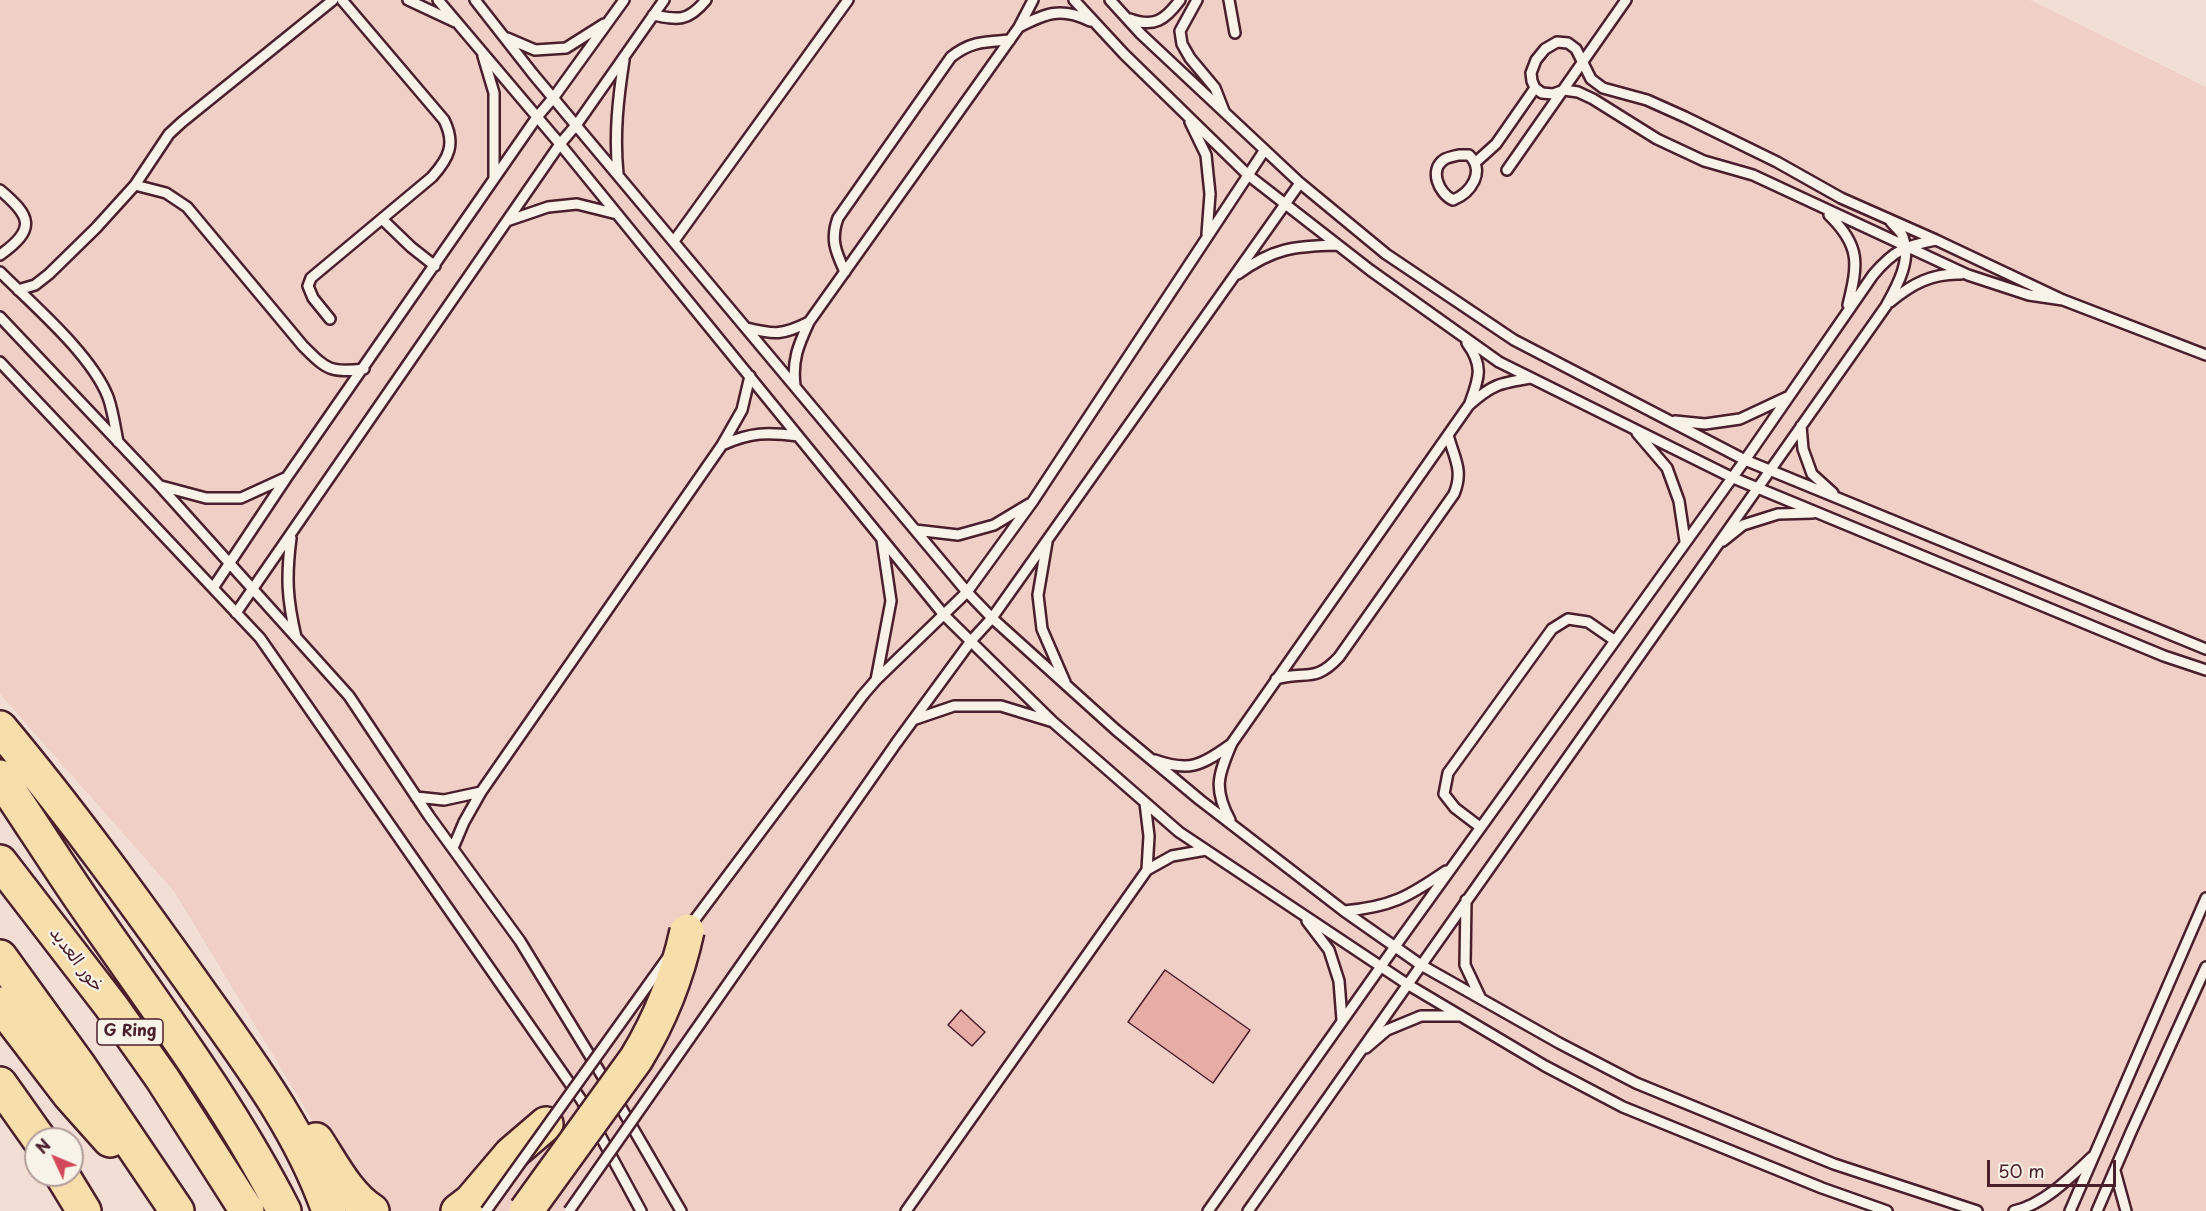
<!DOCTYPE html>
<meta charset="utf-8">
<style>
body{margin:0}
#map{position:relative;width:2206px;height:1211px;overflow:hidden;background:#f2ded4;font-family:"Playpen Sans",sans-serif}
canvas{display:block}
.north{position:absolute;left:24px;top:1127px;width:60px;height:60px;box-sizing:border-box;background:#f7f3e8;border:2px solid #b29e9c;border-radius:50%;rotate:314deg;font-size:16px;font-weight:700;line-height:24px;text-align:center;color:#4a1f2b}
.north::after{content:'';display:block;margin:auto;width:21px;height:27px;background:#d1495b;clip-path:polygon(50% 0,100% 100%,50% 72%,0 100%)}
.scale{position:absolute;left:1987px;top:1160px;width:129px;height:27px;box-sizing:border-box;border:3px solid #4a1f2b;border-top:0;padding-left:8px;font-size:18px;line-height:21px;white-space:nowrap;color:#4a1f2b;-webkit-text-stroke:4px #f7f3e8;paint-order:stroke}
</style>
<div id="map">
<canvas width="2206" height="1211"></canvas>
<div class="north">N</div>
<div class="scale">50 m</div>
</div>
<script>
const ctx = document.querySelector('canvas').getContext('2d');
ctx.lineJoin = 'round';
function fill(path, color) { ctx.fillStyle = color; ctx.fill(path, 'evenodd'); }
function stroke(path, color, width, dash) { ctx.strokeStyle = color; ctx.lineWidth = width; ctx.lineCap = dash ? 'butt' : 'round'; ctx.setLineDash(dash || []); ctx.stroke(path); }
function write(font, color, halo, rows, align = 'center') {
  ctx.font = font + ' "Playpen Sans","Playpen Sans Arabic",sans-serif'; ctx.lineWidth = 4.5; ctx.setLineDash([]); ctx.textBaseline = 'middle'; ctx.strokeStyle = halo; ctx.fillStyle = color; for (const [text, x, y, turn = 0] of rows) {
    ctx.save(); ctx.translate(x, y); ctx.rotate((+turn || 0) * Math.PI / 180); ctx.textAlign = isNaN(turn) ? turn : align; if (halo) ctx.strokeText(text, 0, 0); ctx.fillText(text, 0, 0); ctx.restore();
  }
}
const built = new Path2D(`
 M0 0H2030L2206 87V1211H367L174 891 0 694Z`);
const building = new Path2D(`
 M1165 970 1250 1030 1213 1083 1128 1022Z
 M961 1010 985 1032 972 1046 948 1025Z`);
const lane = new Path2D(`
 M408 0 455 22
 M438 0 560 144 944 615 1053 722 1179 832 1407 984 1545 1066 1623 1107 1822 1188 1887 1211
 M475 0 533 74 967 592 992 618 1116 730 1200 800 1344 911 1421 965 1559 1043 1636 1083 1834 1164 1977 1211
 M1074 0 1124 54 1248 175 1370 270 1499 362 1731 477 2164 656 2206 670
 M1110 0 1141 34 1300 183 1386 254 1514 340 1745 460 2206 649
 M1197 0 1180 31 1182 44 1190 58 1215 88 1224 111
 M1229 0 1235 33
 M653 15C678 20 688 22 706 0
 M1130 19C1154 28 1165 20 1180 0
 M1019 27C1046 13 1061 7 1090 21
 M507 38 535 50 566 48 604 24
 M483 56 494 93V179
 M1190 122 1206 155 1210 194 1207 234
 M1459 155H1469C1486 171 1471 193 1453 200 1439 194 1428 169 1445 159 1449 157 1455 156 1459 155Z
 M1476 162 1496 144 1535 88
 M1507 170 1626 0
 M618 174C614 135 618 99 624 60
 M135 185 166 193 187 207 303 346C327 370 330 373 364 369
 M0 190C31 216 37 229 0 255
 M1829 215C1861 246 1858 264 1848 305
 M382 219 411 247 435 266
 M507 221 548 207 577 204 617 214
 M674 241 848 0
 M0 272C33 305 91 354 108 397 113 411 115 427 118 442
 M845 272C836 252 830 240 838 218L951 57C971 41 985 42 1010 40
 M1238 274C1273 248 1295 246 1337 245
 M18 290 35 285 49 274 96 228 135 185 169 134 182 122 333 0
 M2063 300 2029 295 1968 275 1753 175 1704 161 1657 139 1593 99 1578 92 1564 90 1553 94 1542 93 1535 88 1532 81 1531 73 1536 60 1545 49 1557 42 1568 43 1576 49 1591 79 1603 88 1647 100 1685 117 1777 162 1841 198 1936 240 2063 300 2206 355
 M1890 302C1912 284 1932 273 1961 274
 M0 317 160 486 349 696 429 816 520 941 609 1087
 M330 319 313 298 308 286 311 278 432 177C449 158 456 144 444 120L342 0
 M747 328C775 335 783 335 809 322
 M1467 343C1484 366 1479 378 1470 403
 M0 362 260 638 582 1101 589 1114
 M795 386C792 360 798 346 809 322L1019 27 1033 0
 M1675 421 1705 424 1740 419 1787 397
 M1801 426 1803 449 1812 474 1833 493
 M1637 433 1667 468 1679 501 1685 541
 M722 445C751 432 768 432 798 436
 M161 486 206 498H241L287 477
 M915 530 958 535 994 525 1029 504
 M291 538C286 577 287 599 296 637
 M1723 541 1743 525 1778 514 1813 513
 M1047 542 1038 595 1042 629 1065 682
 M213 588 287 477 537 117 554 97 624 0
 M236 613 560 144 577 124 664 0
 M1276 679C1306 670 1314 684 1339 657L1454 494C1464 470 1454 458 1448 435
 M876 680 891 601 882 540
 M863 695 876 680 967 592 1033 501 1264 151
 M913 720 954 706H1001L1050 721
 M897 742 971 641 992 618 1300 183
 M1155 760C1189 772 1201 766 1230 745
 M416 797 444 800 481 792
 M1145 803 1149 836 1147 870
 M1230 820C1213 789 1218 775 1232 743L1469 405C1493 384 1500 383 1531 378
 M1480 827 1455 808 1444 794 1448 773 1552 629 1568 619 1588 622 1614 640
 M453 848 464 822 481 792 722 445 742 410 750 376
 M1466 900 1465 965 1481 999
 M1344 911C1391 907 1408 897 1446 871
 M1307 921 1329 950 1339 981 1342 1020
 M1366 1048 1387 1030 1421 1016H1460
 M616 1099 681 1211
 M595 1126 641 1211
 M2115 1171 2126 1211
 M906 1211 1147 870 1172 856 1206 850
 M1208 1211 1394 948 1745 460 1873 275C1894 250 1905 246 1936 240
 M1248 1211 1886 306C1897 286 1912 260 1903 237 1901 231 1895 227 1891 222
 M2014 1211C2043 1205 2071 1177 2092 1157
 M2070 1211 2206 898
 M2097 1211 2131 1132 2206 967`);
const highway = new Path2D(`
 M0 728C71 813 136 903 200 993 249 1062 301 1130 329 1211
 M0 777C31 822 60 869 91 913 159 1011 230 1105 284 1211
 M0 862 111 1006 162 1078 247 1211
 M0 957 79 1066 177 1211
 M0 1004 69 1094 110 1140
 M0 1084 39 1139
 M316 1140C332 1164 347 1195 372 1211
 M62 1175 84 1211
 M458 1211 471 1201 511 1154 546 1124`);
const laneBridge = new Path2D(`
 M690 926 863 695
 M486 1211 668 957
 M569 1211 897 742`);
const highwayBridge = new Path2D(`
 M526 1211 636 1059C661 1018 677 977 687 931`);
const shields = [
 [130,1032,66]
];
const shieldNames = [
 ["G Ring",130,1032]
];
const streetNames = [
 ["خور العديد",76,960,53]
];
fill(built, '#efcfc6');
fill(building, '#e7aca6');
stroke(building, '#4a1f2b', 1.5);
stroke(lane, '#4a1f2b', 14);
stroke(highway, '#4a1f2b', 38);
stroke(lane, '#f7f3e8', 9);
stroke(highway, '#f8deab', 33);
stroke(laneBridge, '#4a1f2b', 14, []);
stroke(highwayBridge, '#4a1f2b', 38, []);
stroke(laneBridge, '#f7f3e8', 9);
stroke(highwayBridge, '#f8deab', 33);
for (const [x, y, w] of shields) { const box = new Path2D(); box.roundRect(x - w / 2, y - 13, w, 26, 4.5); ctx.fillStyle = '#f7f3e8'; ctx.fill(box); stroke(box, '#4a1f2b', 1.5); }
write('bold 16px', '#4a1f2b', null, shieldNames);
write('18px', '#4a1f2b', '#f7f3e8', streetNames);
</script>
